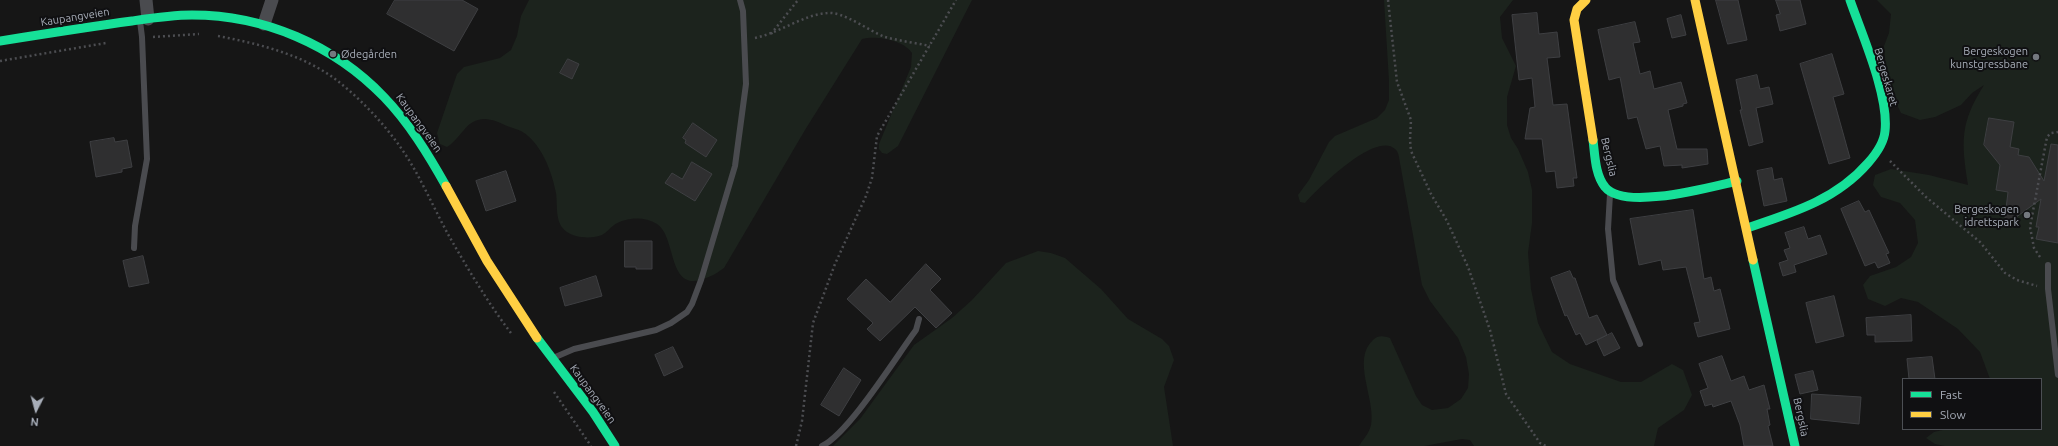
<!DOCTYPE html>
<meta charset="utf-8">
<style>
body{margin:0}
#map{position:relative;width:2058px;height:446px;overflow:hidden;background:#161616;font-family:Ubuntu,sans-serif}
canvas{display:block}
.legend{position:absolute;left:1902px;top:378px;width:140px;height:52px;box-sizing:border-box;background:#101012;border:1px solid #4c4f54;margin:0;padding:5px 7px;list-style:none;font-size:12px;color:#a7adb8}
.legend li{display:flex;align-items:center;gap:8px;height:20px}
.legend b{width:20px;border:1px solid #4c4f54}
.north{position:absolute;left:16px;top:390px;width:40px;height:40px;-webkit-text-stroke:3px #101012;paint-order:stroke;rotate:186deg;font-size:11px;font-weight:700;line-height:16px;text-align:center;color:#a7adb8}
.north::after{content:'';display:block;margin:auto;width:14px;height:18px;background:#a7adb8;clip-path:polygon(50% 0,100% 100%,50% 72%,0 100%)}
</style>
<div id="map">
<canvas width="2058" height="446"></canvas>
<ul class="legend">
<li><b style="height:5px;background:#16e098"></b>Fast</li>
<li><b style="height:5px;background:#ffcf43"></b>Slow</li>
</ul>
<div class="north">N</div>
</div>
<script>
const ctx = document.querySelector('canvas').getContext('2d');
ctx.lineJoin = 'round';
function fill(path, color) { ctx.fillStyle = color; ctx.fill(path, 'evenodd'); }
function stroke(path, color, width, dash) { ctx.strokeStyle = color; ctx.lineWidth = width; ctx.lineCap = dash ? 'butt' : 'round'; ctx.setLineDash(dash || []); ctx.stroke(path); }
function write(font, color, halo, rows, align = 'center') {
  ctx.font = font + ' Ubuntu,sans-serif'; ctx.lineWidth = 4; ctx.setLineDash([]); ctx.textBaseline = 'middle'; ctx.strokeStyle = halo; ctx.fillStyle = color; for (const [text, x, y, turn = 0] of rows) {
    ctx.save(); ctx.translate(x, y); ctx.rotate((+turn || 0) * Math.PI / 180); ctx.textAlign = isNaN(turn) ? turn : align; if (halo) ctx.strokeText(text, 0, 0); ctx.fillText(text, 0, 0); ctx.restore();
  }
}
const green = new Path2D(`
 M529 0H972L898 146 887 154 882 153 879 149V144L911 67 912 53C904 40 876 35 862 39L805 130 724 268C716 274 710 277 700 280 668 289 676 236 657 224 644 216 626 217 614 225 610 228 606 233 602 235 592 239 575 238 567 232 554 223 558 206 556 193 552 172 541 142 521 131 517 129 512 128 507 126 498 122 488 117 478 120 465 123 460 139 447 147L440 144 437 133 457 74 464 67 500 58 511 50 517 36 521 16Z
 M1384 0H1513L1500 17 1502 38 1516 66 1507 97V125L1511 138 1518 149 1528 172 1532 190V223L1528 253 1531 289 1538 323 1552 352 1570 364 1621 382H1641L1672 364 1683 370 1692 395 1684 410 1658 428 1654 446H1474L1470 440 1462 439 1424 446H1359C1363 439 1369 434 1371 425 1376 399 1351 360 1373 340 1378 335 1384 336 1390 338L1416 396 1422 405 1432 410 1448 408 1461 399 1468 388 1469 374 1466 357 1458 338 1430 301 1422 285 1400 163C1399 158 1399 152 1395 149 1375 131 1318 189 1305 203L1300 202 1298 195 1309 180 1329 142 1335 136 1377 118 1385 110 1389 100V81Z
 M1877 0H2058V446H1945L1935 444 1926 438 1934 432 1947 429H2041V379H1990L1980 352 1958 329 1918 302 1901 298 1885 306 1868 299 1863 285 1870 276 1896 267 1911 257 1918 243 1915 220 1900 203 1881 197 1873 185 1875 175 1891 169 1929 175 1968 185C1961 141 1960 123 1984 85L1972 93 1961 105 1935 117 1920 120 1901 113 1891 93 1886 69 1884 46 1889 33 1891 14Z
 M1038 251 1051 253 1065 258 1101 289 1128 319 1162 339 1169 346 1174 360 1164 387 1173 446H833L860 419 914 345 952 318 972 300 1006 263Z`);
const building = new Path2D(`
 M395 0H462L478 9 454 51 387 14Z
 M1716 0H1738L1747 40 1728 44Z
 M1776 0H1800L1806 24 1780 31 1776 15 1780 14Z
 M1537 13 1539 34 1557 32 1560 57 1547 58 1553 105 1567 104 1577 178H1573L1574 186 1557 188 1555 171 1546 172 1542 139H1525L1530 108 1535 107 1532 78 1519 80 1512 15Z
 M1681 15 1686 35 1672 38 1667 19Z
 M1635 22 1640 42 1633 43 1640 74 1650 71 1654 89 1681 82 1687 103 1683 104V106L1668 110 1677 149H1707L1708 164 1682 168V165L1664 166 1660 146 1646 149 1637 117 1628 119 1620 77 1609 80 1598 30Z
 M1832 54 1844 94 1833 97 1850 158 1829 164 1800 64Z
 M568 59 579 64 572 79 560 73Z
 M1757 75 1760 89 1769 87 1773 104 1756 108 1763 142 1749 146 1740 110H1742L1736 80Z
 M1989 118 2014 122 2010 147 2019 149 2018 155 2029 157 2044 181 2051 144 2058 145V243L2036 239 2039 227H2036L2041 199 2004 226 2008 192 1996 190 2000 165 1984 145Z
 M693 123 717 140 706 157 685 143 686 140 683 138Z
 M114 138 115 142 127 140 132 167 122 169V172L96 177 90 142Z
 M692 162 712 174 695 201 665 183 672 173 682 179Z
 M1772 168 1774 180 1782 178 1787 201 1764 206 1757 171Z
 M506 171 516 201 486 211 476 181Z
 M1859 201 1865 212 1869 210 1889 253 1886 254 1890 263 1878 268 1875 262 1865 266 1841 209Z
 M1693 210 1704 279 1711 277 1714 291 1720 289 1730 329 1698 337 1694 323 1700 322 1686 267 1663 270 1661 260 1639 265 1630 219Z
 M1804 227 1808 239 1820 235 1827 254 1794 265 1796 272 1783 276 1779 263 1788 260 1784 250 1790 248 1785 233Z
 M625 241H652V269H636V267H625Z
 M143 256 149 283 129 287 123 261Z
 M926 264 941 279 930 290 952 313 936 328 915 307 880 341 867 329 873 323 847 299 866 279 890 302Z
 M1570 271 1573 278H1575L1589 318 1597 315 1607 335 1586 345 1580 333 1576 335 1567 315 1565 316 1551 278Z
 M596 276 602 296 565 306 560 288Z
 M1834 296 1844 336 1816 343 1806 303Z
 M1911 315 1912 341 1875 342V335H1867L1866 318Z
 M1612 333 1620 348 1604 356 1597 341Z
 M673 347 683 367 664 376 655 355Z
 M1722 356 1731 381 1744 376 1749 390 1764 385 1770 409H1767L1770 425 1768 426 1773 446H1744L1740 425 1731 401 1713 407 1712 404 1705 406 1700 391 1708 388 1699 364Z
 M1932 357 1935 379H1909L1907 359Z
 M844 368 861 380 839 416 821 405Z
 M1813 371 1818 390 1800 394 1795 375Z
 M1812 394 1861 397 1859 424 1811 419Z`);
const path = new Path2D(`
 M1388 0 1397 82 1411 120 1410 140 1411 151 1431 194 1447 221 1468 267 1490 330 1506 394 1540 443 1546 446
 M771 34 798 0
 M218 36C260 44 305 55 339 82 369 106 399 140 417 174 428 194 438 216 449 236 468 269 488 303 511 333
 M153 37 199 34
 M755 38C779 33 803 15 827 13 843 11 869 31 885 37 900 41 916 43 930 46
 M0 61 106 43
 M1890 161 1926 197 1980 242 2005 273 2017 280 2037 286
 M2040 257 2034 248 2030 227 2047 137 2051 133 2058 132
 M554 392 591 446
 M796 446 802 421 813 323 835 264 866 196 872 178 877 136 956 0`);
const lane = new Path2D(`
 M1610 194 1608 229 1613 280 1640 344
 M134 248 135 226 147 159 142 37 140 21
 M2048 265V289L2058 375
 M553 358 574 349 656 330 671 323 687 312 692 304 701 280 735 166 746 84 743 11 740 0
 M822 446C849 433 896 357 916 330L919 319`);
const street = new Path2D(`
 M146 0 148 19
 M264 24 272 0`);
const fast = new Path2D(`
 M0 41C44 34 88 27 132 21 152 18 171 15 192 15 264 15 334 45 384 97 409 123 428 154 446 186
 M1593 140C1595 155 1595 175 1605 187 1624 211 1710 187 1737 181
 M1747 228C1792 213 1836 200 1868 163 1876 154 1884 143 1885 131 1889 95 1862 35 1850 0
 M1753 260 1795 446
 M537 338 593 412 615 446`);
const slow = new Path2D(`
 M1586 0 1577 9 1574 20 1593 140
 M1695 0 1753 260
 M446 186 487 261 537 338`);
const markers = [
 [333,54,4,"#74787f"],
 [2036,57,4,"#74787f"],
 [2027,215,4,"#74787f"]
];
const streetNames = [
 ["Kaupangveien",75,17,-9],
 ["Bergeskaret",1886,77,74],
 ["Kaupangveien",419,123,54],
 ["Bergslia",1609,157,77],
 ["Kaupangveien",593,394,54],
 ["Bergslia",1801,417,78]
];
const poiNames = [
 ["Bergeskogen",2028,51],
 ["kunstgressbane",2028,64],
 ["Ødegården",341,54,"left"],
 ["Bergeskogen",2019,209],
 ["idrettspark",2019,222]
];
fill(green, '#1c231d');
fill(building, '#2f2f30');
stroke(building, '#3e3f42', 1);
stroke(path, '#4c4d51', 2.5, [2, 3]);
stroke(lane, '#4a4b4f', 6);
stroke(street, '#4a4b4f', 13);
stroke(fast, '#16e098', 9);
stroke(slow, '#ffcf43', 9);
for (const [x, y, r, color] of markers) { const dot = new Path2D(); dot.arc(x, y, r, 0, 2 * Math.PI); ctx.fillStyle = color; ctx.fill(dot); stroke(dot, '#101012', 1.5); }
write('11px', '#a7adb8', '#101012', streetNames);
write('11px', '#a7adb8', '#101012', poiNames, 'right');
</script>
